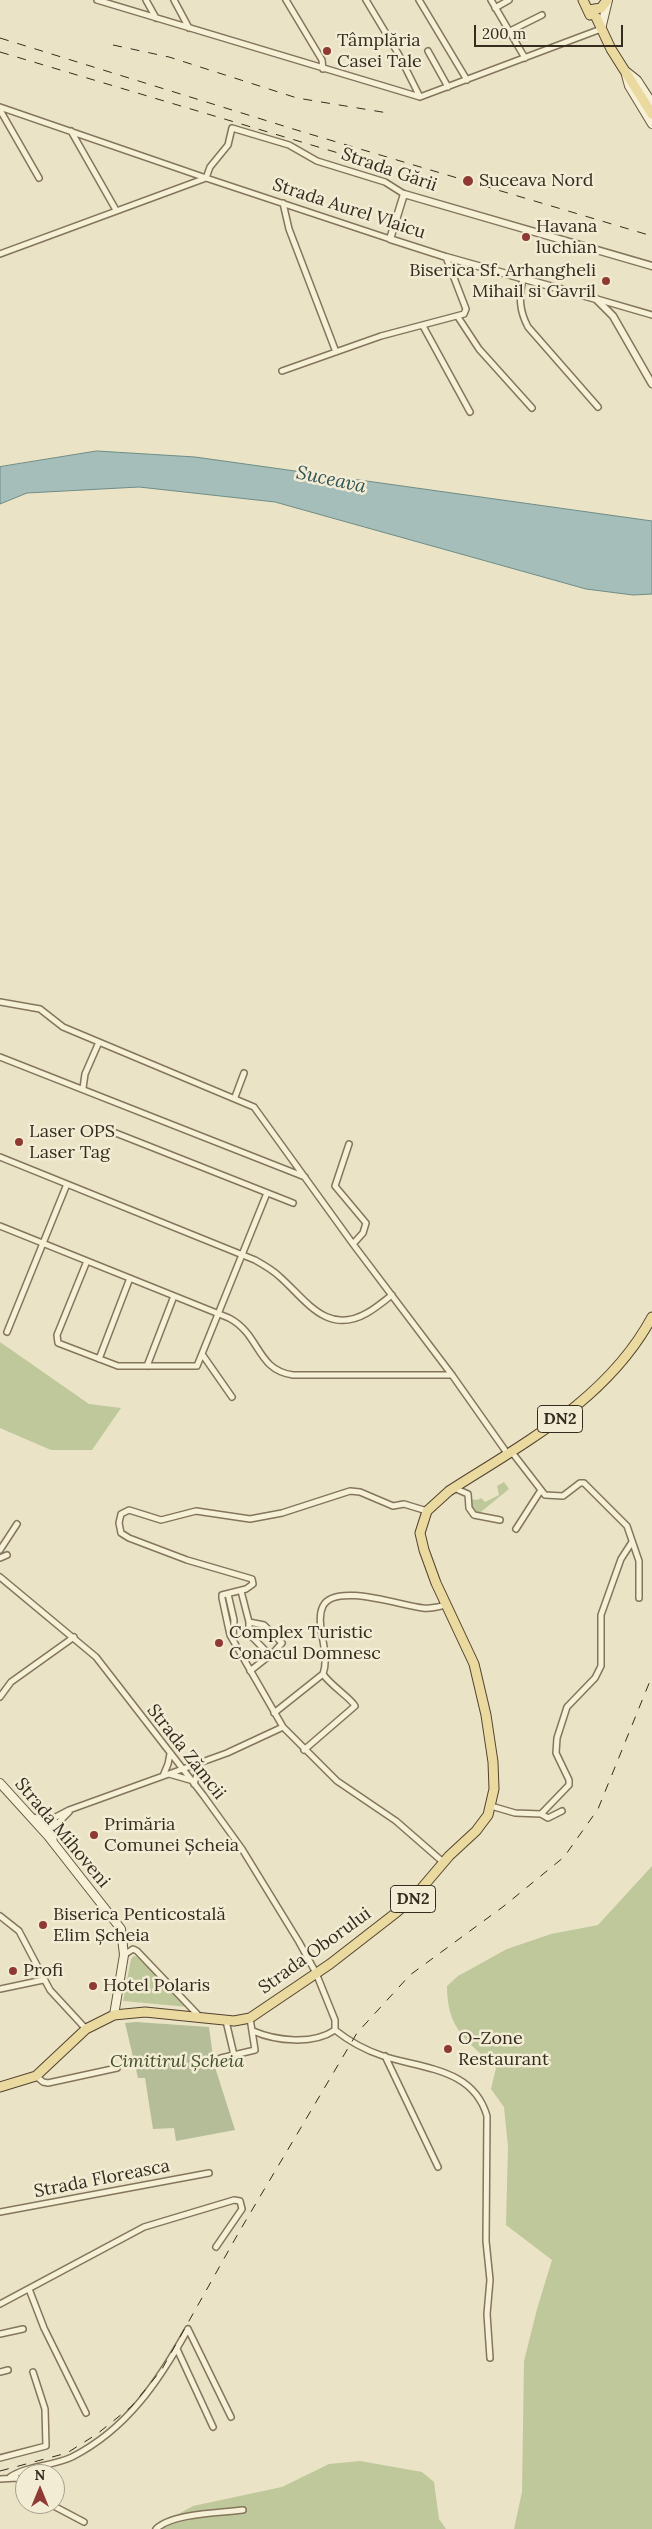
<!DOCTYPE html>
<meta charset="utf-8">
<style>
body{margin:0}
#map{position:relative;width:652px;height:2529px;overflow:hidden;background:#eae3c5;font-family:Lora,serif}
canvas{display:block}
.north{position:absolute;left:15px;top:2464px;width:50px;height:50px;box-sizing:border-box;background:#f3ecd4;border:1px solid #a79f8c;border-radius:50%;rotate:0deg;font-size:14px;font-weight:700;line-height:20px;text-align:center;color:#352c1f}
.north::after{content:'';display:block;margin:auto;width:18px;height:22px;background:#8e3931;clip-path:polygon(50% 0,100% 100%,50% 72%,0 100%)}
.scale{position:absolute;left:474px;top:25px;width:149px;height:22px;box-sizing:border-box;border:2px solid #352c1f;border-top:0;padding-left:6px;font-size:15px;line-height:18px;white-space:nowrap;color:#352c1f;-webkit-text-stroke:4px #f3ecd4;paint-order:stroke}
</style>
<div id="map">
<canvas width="652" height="2529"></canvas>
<div class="north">N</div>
<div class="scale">200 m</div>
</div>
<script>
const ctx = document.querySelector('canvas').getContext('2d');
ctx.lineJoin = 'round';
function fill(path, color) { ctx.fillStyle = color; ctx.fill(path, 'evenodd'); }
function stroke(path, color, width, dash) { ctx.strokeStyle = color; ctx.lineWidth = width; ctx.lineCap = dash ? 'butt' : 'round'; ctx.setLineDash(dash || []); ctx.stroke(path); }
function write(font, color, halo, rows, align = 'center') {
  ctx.font = font + ' Lora,serif'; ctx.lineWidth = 5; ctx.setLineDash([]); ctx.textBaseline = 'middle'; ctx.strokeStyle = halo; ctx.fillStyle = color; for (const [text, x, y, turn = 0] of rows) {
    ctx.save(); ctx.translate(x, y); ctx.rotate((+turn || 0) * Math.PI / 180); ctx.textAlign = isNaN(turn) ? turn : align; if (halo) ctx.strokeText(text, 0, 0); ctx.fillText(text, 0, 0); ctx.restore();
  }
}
const green = new Path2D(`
 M0 1342 89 1404 121 1408 92 1450H51L0 1428Z
 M504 1482 509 1489 477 1515 472 1511 470 1499 477 1500 481 1498 485 1502 499 1495 497 1486Z
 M652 1866V2529H514L522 2492 524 2361 537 2309 552 2260 506 2225 508 2146 504 2107 491 2089 496 2068C467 2040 447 2030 447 1986L458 1976 507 1949 551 1934 598 1925Z
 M134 1956 137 1957 188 2007 123 2001 131 1959Z
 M360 2461 422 2472 434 2482 439 2519 446 2529H151L193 2506 282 2487 329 2464Z`);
const cemetery = new Path2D(`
 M136 2022 209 2027 214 2064 235 2130 176 2141 174 2128 153 2129 145 2078H138L125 2023Z`);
const water = new Path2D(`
 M97 451 195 457 652 521V594L633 595 586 589 275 502 139 487 27 493 0 504V467Z`);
const minor = new Path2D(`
 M97 0 420 97 601 29
 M146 0 156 18
 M174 0 189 28
 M286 0 322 60 323 69
 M366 0 399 55 420 97
 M419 0 467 80
 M491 0 525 58
 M495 8 509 0
 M508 32 542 15
 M428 51 448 87
 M0 107 206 178 210 167 228 145 232 128 289 145 317 161 385 182 404 194
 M0 110 39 178
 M71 131 116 210
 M283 203 289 229 336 352
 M0 254 206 178 390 239
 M523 279C519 297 519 310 528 327L598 407
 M597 299 652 315
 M458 317 479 349 532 408
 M423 326 470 412
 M282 371 381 336 464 314 466 309 446 257
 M0 1002 40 1009 63 1027 254 1107 353 1244 452 1375 507 1453
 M0 1057 305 1177
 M83 1088 85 1074 99 1042
 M235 1097 244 1073
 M108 1130 293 1203
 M349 1144 335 1186 366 1223 363 1233 353 1244
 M0 1157 255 1260C264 1265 273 1270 280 1277 306 1300 327 1336 367 1313 376 1308 384 1301 392 1295
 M0 1226 229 1318C261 1335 256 1370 293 1375H452
 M87 1261 57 1335 58 1343 118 1366H197L267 1193
 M7 1332 67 1184
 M202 1354 232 1397
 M99 1359 130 1278
 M147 1366 174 1296
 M511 1451 545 1495 563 1496 580 1483H584L627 1526 639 1561V1598
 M454 1488 468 1494 469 1508 474 1515 500 1520
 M427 1511 404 1504 393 1506 360 1492 350 1491 282 1513 250 1519 196 1511 161 1520 129 1510 121 1514 119 1523 121 1533 129 1538 187 1560 252 1579 253 1584 246 1589 222 1595V1598L230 1635 283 1727 337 1781 396 1821 443 1862
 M516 1529 541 1490
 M0 1550 17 1524
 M0 1558 7 1555
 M0 1577 96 1657 203 1795 242 1849 299 1942 316 1973 335 2020V2030C313 2045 276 2041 253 2031
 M241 1591 249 1622V1634L266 1651 267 1658
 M228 1594 234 1620 233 1637
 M249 1622 264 1625 282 1643 274 1652 250 1671
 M0 1697 11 1682 74 1637
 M274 1713 323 1674C331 1652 314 1624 323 1606 335 1582 402 1606 423 1608 431 1609 438 1607 446 1605
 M304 1750 355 1706C352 1699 330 1685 323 1674
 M169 1774 190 1780
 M163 1776 168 1764 170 1754
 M194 1784 201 1762
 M491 1806 515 1813 541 1814 569 1785V1780L556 1753 557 1738 567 1707 595 1678 601 1666V1615L621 1559 632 1542
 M541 1814 548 1818 562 1811
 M32 1817 48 1820
 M50 1820 69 1810 227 1753 283 1727
 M55 1826 69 1812
 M54 1828V1843
 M0 1916 19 1931 50 1990 86 2029
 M124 1955 133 1949 137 1951 200 2017
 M0 1989 43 1980
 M226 2021 234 2055
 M335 2030C350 2042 365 2050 383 2056 423 2069 473 2068 487 2116L486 2241 490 2280 487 2314 490 2358
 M385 2056 438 2167
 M221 2058 255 2050 250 2018
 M36 2076 43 2082 48 2083 117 2068
 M0 2212 209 2173
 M29 2289 44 2328 86 2413
 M0 2304 144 2227 234 2200 240 2201 242 2209 216 2247
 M188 2329 231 2417
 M0 2334 23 2329
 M177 2349 213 2427
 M0 2372 8 2370
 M0 2458 46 2446 45 2409 33 2372
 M10 2477C26 2466 53 2466 72 2457 127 2429 159 2381 188 2329
 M0 2479 17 2478 25 2484
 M50 2504 84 2522
 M156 2529C172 2513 221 2513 243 2510`);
const tertiary = new Path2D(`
 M652 266 404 194 390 239 446 257 596 299 613 316 652 384`);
const secondary = new Path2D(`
 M601 29 608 0
 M627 72 637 80 652 103
 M626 75 629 86 652 124
 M0 1783 48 1836 121 1929 124 1955 114 2015
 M43.5 1825a5.5 5.5 0 1 1 11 0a5.5 5.5 0 1 1-11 0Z`);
const primary = new Path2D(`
 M583 0 590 15
 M589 10 596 17 611 49 652 114
 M589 10 601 8 607 0
 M0 2087 36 2076 86 2029 114 2015 145 2012 234 2021 250 2018 330 1964 397 1912 415 1896 449 1856 476 1831 488 1815 494 1789 493 1762 486 1715 474 1664 436 1583 424 1550 420 1533 427 1511 449 1491C524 1443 608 1399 652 1317`);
const rail = new Path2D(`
 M0 38 303 132 652 236
 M113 45 169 57 297 98 388 113
 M0 52 345 155 382 163
 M0 2471 67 2453 97 2434 132 2406 162 2369 239 2232 357 2033 410 1975 504 1906 564 1857 598 1809 652 1676`);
const markers = [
 [327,51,5,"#8e3931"],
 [468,181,6,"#8e3931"],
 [526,237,5,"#8e3931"],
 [606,281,5,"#8e3931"],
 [19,1142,5,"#8e3931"],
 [219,1643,5,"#8e3931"],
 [94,1835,5,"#8e3931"],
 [43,1925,5,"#8e3931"],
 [13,1971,5,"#8e3931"],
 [93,1986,5,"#8e3931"],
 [448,2049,5,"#8e3931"]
];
const shields = [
 [560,1419,45],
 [413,1899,45]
];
const shieldNames = [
 ["DN2",560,1419],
 ["DN2",413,1899]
];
const poiNames = [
 ["Tâmplăria",337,41],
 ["Casei Tale",337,62],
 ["Suceava Nord",479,181],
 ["Havana",536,227],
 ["luchian",536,248],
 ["Biserica Sf. Arhangheli",596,271,"right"],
 ["Mihail si Gavril",596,292,"right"],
 ["Laser OPS",29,1132],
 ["Laser Tag",29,1153],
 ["Complex Turistic",229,1633],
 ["Conacul Domnesc",229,1654],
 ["Primăria",104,1825],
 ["Comunei Șcheia",104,1846],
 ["Biserica Penticostală",53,1915],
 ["Elim Șcheia",53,1936],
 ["Profi",23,1971],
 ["Hotel Polaris",103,1986],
 ["O-Zone",458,2039],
 ["Restaurant",458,2060]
];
const streetNames = [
 ["Strada Gării",389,170,19],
 ["Strada Aurel Vlaicu",349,209,18],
 ["Strada Zămcii",186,1752,52],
 ["Strada Mihoveni",62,1833,50],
 ["Strada Oborului",315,1951,-36],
 ["Strada Floreasca",102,2179,-11]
];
const parkNames = [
 ["Cimitirul Șcheia",177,2062]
];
const waterNames = [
 ["Suceava",331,480,12]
];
fill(green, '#bec89a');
fill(cemetery, '#b5bd98');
fill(water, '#a6beb9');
stroke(water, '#6e8c87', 1);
stroke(minor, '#84755c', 8);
stroke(tertiary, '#84755c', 9);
stroke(secondary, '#665640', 10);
stroke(primary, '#524330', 11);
stroke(minor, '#f6f0d7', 5);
stroke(tertiary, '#f6f0d7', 6);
stroke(secondary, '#f6f0d7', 8);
stroke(primary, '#ebdaa0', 9);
stroke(rail, '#352c1f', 1, [9, 9]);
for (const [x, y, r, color] of markers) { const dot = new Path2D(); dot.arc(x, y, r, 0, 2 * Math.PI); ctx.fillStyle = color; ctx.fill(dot); stroke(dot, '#f3ecd4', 2); }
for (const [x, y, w] of shields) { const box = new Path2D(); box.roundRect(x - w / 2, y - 13.5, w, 27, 4); ctx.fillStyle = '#f3ecd4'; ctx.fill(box); stroke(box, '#352c1f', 1); }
write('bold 16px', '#352c1f', null, shieldNames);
write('18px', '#352c1f', '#f3ecd4', poiNames, 'left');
write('18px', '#352c1f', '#f3ecd4', streetNames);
write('italic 18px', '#425027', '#f3ecd4', parkNames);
write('italic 19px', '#305354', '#f3ecd4', waterNames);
</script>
